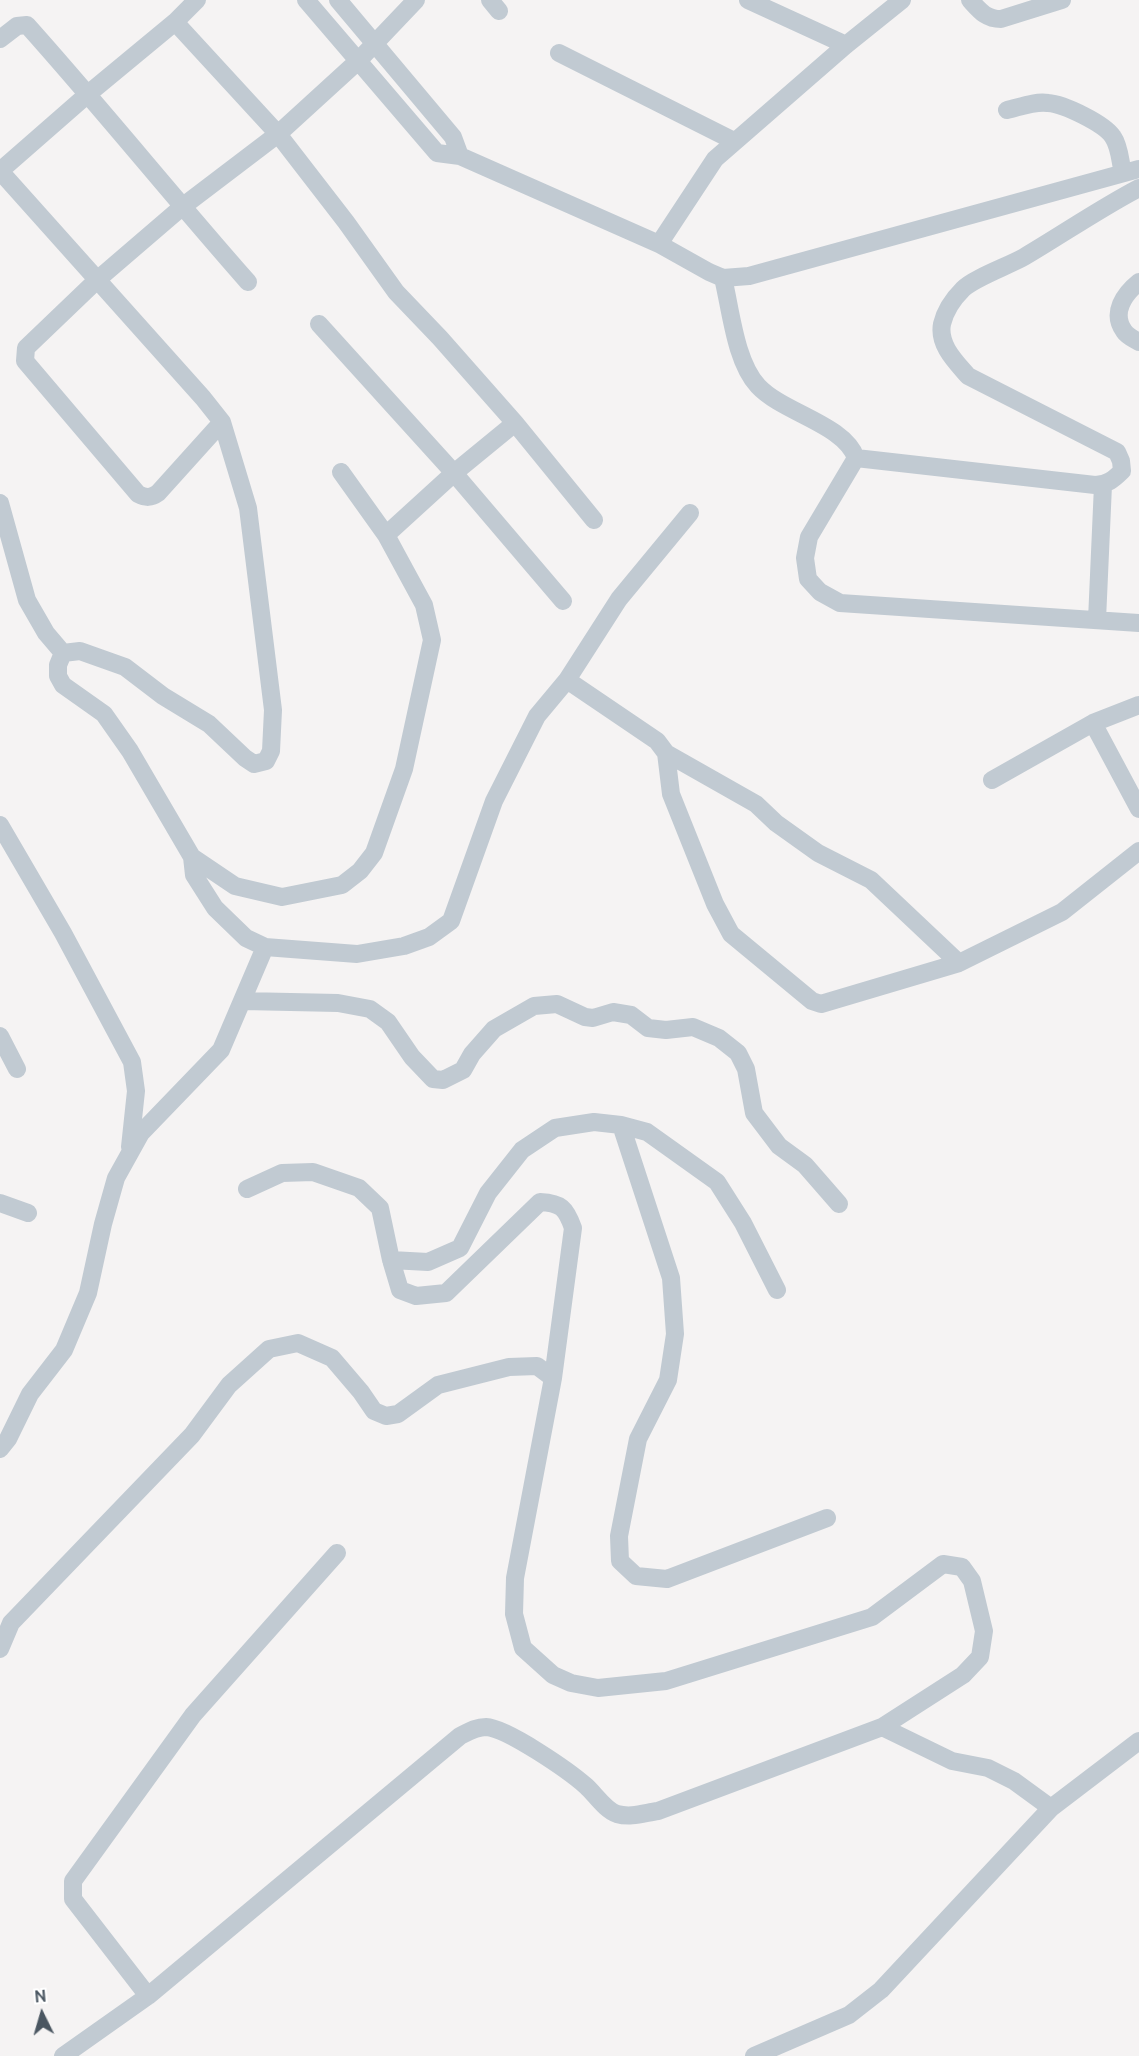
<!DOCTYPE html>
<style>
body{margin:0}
#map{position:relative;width:1139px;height:2056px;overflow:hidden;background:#f5f3f3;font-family:Ubuntu,sans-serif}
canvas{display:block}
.north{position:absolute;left:12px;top:1984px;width:60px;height:60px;-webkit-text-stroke:4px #fff;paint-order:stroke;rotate:355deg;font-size:16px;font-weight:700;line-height:24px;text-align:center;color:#4a5661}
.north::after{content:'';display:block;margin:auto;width:21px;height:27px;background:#4a5661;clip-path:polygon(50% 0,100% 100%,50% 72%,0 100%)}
</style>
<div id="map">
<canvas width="1139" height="2056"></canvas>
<div class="north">N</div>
</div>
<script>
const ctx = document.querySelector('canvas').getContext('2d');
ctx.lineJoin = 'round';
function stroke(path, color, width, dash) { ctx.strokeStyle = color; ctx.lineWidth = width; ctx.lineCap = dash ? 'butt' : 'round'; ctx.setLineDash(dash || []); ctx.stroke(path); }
const street = new Path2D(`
 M306 0 437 153 460 156 453 137 338 0
 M490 0 499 11
 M748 0 846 45
 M970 0C980 11 986 19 1001 19L1062 0
 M175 22 278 134 346 222 396 292 440 338 515 423 594 520
 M0 39 17 26 27 25C103 110 173 197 248 282
 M559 53 734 141
 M1007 110C1020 107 1035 101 1048 103 1064 104 1105 124 1113 137 1120 147 1120 162 1123 173
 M460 156 659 244 709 272 723 278 749 276 1139 169
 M0 171 203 398 222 422 248 508 273 710 271 751 266 761 254 764 245 758 209 724 163 696 125 667 80 651 63 653 58 665V676L63 685 104 714 130 751 192 857 235 886 282 897 342 885 360 871 374 853 404 769 432 640 424 605 386 535 341 472
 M0 171 88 94 175 22 197 0
 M659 244 715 159 846 45 902 0
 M723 278C731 310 735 361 758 386 783 413 844 424 856 458L809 537 805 558 808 579 820 592 840 603 1139 623
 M1139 282C1124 294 1111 313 1124 331 1127 336 1134 339 1139 342
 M319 324 454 473 563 601
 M222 422 158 493C151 498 146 498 138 494L25 361 26 348 97 280 182 207 278 134 358 61 416 0
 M856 458 1095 485C1107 485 1114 479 1122 471L1121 461 1117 452 968 376C956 362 938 345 942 324 945 311 953 299 963 289 974 278 1008 266 1024 257 1063 234 1099 209 1139 188
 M0 503 27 600 46 633 63 653
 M386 535 454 473 515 423
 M1097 620 1103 485
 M567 680 657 741 666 753 671 794 715 904 731 934 812 1001 821 1004 959 963 1062 912 1139 851
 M1093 723 1139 809
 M666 753 756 804 776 823 818 853 871 880 959 963
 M992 780 1093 723 1139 705
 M0 825 63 933 132 1062 136 1091 130 1147
 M192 857 194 875 215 908 246 938 265 947 357 954 404 946 429 937 451 921 494 801 537 716 567 680 619 599 690 513
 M243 1001 338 1003 370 1009 388 1022 412 1057 433 1079 443 1080 463 1070 472 1054 494 1029 534 1006 557 1004 585 1017 593 1018 613 1012 631 1015 648 1028 666 1030 693 1027 719 1038 738 1053 746 1069 754 1113 779 1146 805 1165 839 1204
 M0 1036 17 1069
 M621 1125 671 1278 675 1334 668 1380 638 1439 619 1536 620 1561 636 1576 667 1579 827 1518
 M0 1203 28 1213
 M391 1260 428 1262 460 1248 488 1193 522 1150 555 1128 594 1122 621 1125 647 1132 717 1182 743 1223 777 1290
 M0 1449 8 1439 30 1394 64 1350 88 1293 103 1224 116 1178 141 1133 221 1050 265 947
 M0 1649 11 1623 192 1435 229 1385 269 1349 298 1343 332 1358 361 1392 374 1411 386 1416 398 1414 438 1385 509 1367 537 1366 553 1378
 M882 1727 952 1761 988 1768 1014 1781 1051 1808
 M148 1996 73 1899V1881L193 1715 337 1553
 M63 2056 148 1996 460 1736C468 1732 476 1727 486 1727 507 1728 569 1771 586 1786 595 1794 605 1810 617 1814 631 1818 644 1813 658 1811L882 1727 963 1675 980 1657 984 1631 972 1581 962 1567 943 1564 872 1617 666 1681 598 1688 571 1683 553 1675 523 1648 514 1614 515 1578 553 1378 573 1228C566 1208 561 1203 540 1202L446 1293 416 1296 400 1290 391 1260 380 1208 359 1188 313 1172 282 1173 247 1189
 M754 2056 849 2015 881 1990 1051 1808 1139 1741`);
stroke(street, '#c1cad2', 18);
</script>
